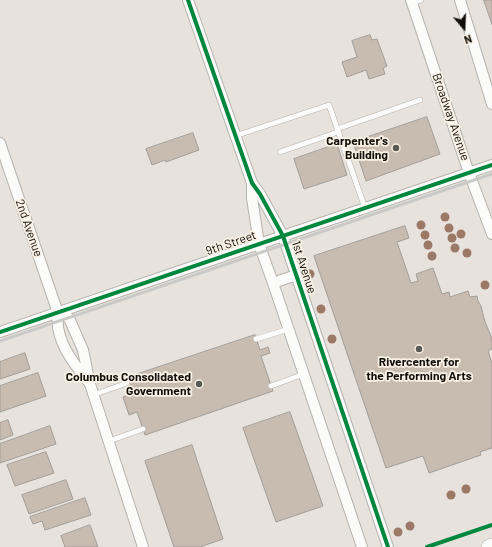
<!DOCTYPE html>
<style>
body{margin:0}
#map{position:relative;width:492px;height:547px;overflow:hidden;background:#e7e3dc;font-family:Barlow,sans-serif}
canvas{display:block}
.north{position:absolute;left:444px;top:8px;width:40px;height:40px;-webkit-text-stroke:3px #f9f1e4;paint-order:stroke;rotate:161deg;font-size:11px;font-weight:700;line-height:16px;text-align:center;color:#110e0a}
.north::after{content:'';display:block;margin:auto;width:14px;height:18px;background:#110e0a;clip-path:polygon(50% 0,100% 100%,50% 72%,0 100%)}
</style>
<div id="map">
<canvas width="492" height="547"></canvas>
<div class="north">N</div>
</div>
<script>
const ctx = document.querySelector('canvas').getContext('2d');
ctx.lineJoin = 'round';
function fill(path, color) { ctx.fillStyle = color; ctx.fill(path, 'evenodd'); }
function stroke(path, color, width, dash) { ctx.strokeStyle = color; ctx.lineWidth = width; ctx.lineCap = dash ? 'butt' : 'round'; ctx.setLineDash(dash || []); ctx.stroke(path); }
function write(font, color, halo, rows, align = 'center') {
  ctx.font = font + ' Barlow,sans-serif'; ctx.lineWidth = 3.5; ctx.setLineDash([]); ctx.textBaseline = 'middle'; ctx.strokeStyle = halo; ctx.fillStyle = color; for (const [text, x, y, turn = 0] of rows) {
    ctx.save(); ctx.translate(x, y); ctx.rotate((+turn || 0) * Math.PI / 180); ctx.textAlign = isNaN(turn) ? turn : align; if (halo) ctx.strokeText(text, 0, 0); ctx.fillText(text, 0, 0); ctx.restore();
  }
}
const building = new Path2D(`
 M484 0H492V24Z
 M370 35 372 40 377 39 387 66 383 68 385 74 369 79 366 70 347 77 342 62 357 57 352 41Z
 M427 117 440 154 366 181 353 142Z
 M193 133 199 150 166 162 165 160 152 165 146 149Z
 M337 144 347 175 304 189 294 159Z
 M405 226 409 238 397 242 411 283 418 281 416 274 433 268 442 294 449 292 450 297 468 291 470 297 477 296 478 301 481 306 485 322 491 336 492 344V349L488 351 492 363V448L480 452 481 455 429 473 423 456 386 468 314 256Z
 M255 335 260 350 268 347 270 353 261 356 273 391 145 435 137 412 129 415 123 397 131 394 126 378Z
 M25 353 30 369 0 379V362Z
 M38 373 46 396 0 412V386Z
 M290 412 323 506 276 522 243 428Z
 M8 420 13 435 0 440V423Z
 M50 426 56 444 0 463V444Z
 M192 445 223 539 200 547H174L145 461Z
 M46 452 54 473 15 486 7 465Z
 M66 480 73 499 29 514 22 495Z
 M85 498 91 515 45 530 42 521 33 524 30 517Z
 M90 525 98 547H65L61 536Z`);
const lane = new Path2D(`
 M412 3 421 0
 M337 129 420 100
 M235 136 329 105 365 208
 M280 152 338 132
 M256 339 289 329
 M271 386 304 374
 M93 395 127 383
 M109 441 143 429`);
const street = new Path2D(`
 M188 0 252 183 260 194 283 236 388 547
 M411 0 469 173 492 234
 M460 0 492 104
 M0 143 58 313C54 340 74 364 90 384
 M252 183V198L259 244 273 283 362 547
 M273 283 296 275
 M58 313 69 318 83 350 90 384 143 547
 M0 332 492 165`);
const secondary = new Path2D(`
 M489 547 492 546`);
const rail = new Path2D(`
 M0 341 492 174`);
const cycleway = new Path2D(`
 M188 0 252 183 260 194 283 236 388 547
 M0 332 492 165
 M427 547 492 525`);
const trees = [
 [445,217],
 [421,225],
 [449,228],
 [461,234],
 [425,235],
 [452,238],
 [428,245],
 [455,248],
 [467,253],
 [432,256],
 [310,274],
 [485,285],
 [321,309],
 [332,339],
 [466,489],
 [451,495],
 [410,526],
 [398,532]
];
const markers = [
 [396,148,4,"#5c5954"],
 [419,349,4,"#5c5954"],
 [199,384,4,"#5c5954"]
];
const streetNames = [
 ["Broadway Avenue",451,117,71],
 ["2nd Avenue",29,228,71],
 ["9th Street",231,243,-19],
 ["1st Avenue",304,267,72]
];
const poiNames = [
 ["Carpenter's",388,141],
 ["Building",388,155],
 ["Rivercenter for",419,362,"center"],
 ["the Performing Arts",419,376,"center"],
 ["Columbus Consolidated",191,377],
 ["Government",191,391]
];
fill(building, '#c8bbaf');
stroke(building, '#a19d98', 1);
stroke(lane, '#b6b3ad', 6);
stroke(street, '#b6b3ad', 12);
stroke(secondary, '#b6b3ad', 16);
stroke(lane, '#fbfbfa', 5);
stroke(street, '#fbfbfa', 10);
stroke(secondary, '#fbfbfa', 15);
stroke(rail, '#c9c9c7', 3);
stroke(cycleway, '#00873e', 4);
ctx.fillStyle = '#9c7867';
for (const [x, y] of trees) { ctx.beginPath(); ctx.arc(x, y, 4.5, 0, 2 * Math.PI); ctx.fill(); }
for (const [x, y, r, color] of markers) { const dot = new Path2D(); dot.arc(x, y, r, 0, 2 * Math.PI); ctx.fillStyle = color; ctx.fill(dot); stroke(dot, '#f9f1e4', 1.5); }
write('12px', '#110e0a', '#f9f1e4', streetNames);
write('bold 12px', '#110e0a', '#f9f1e4', poiNames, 'right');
</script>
